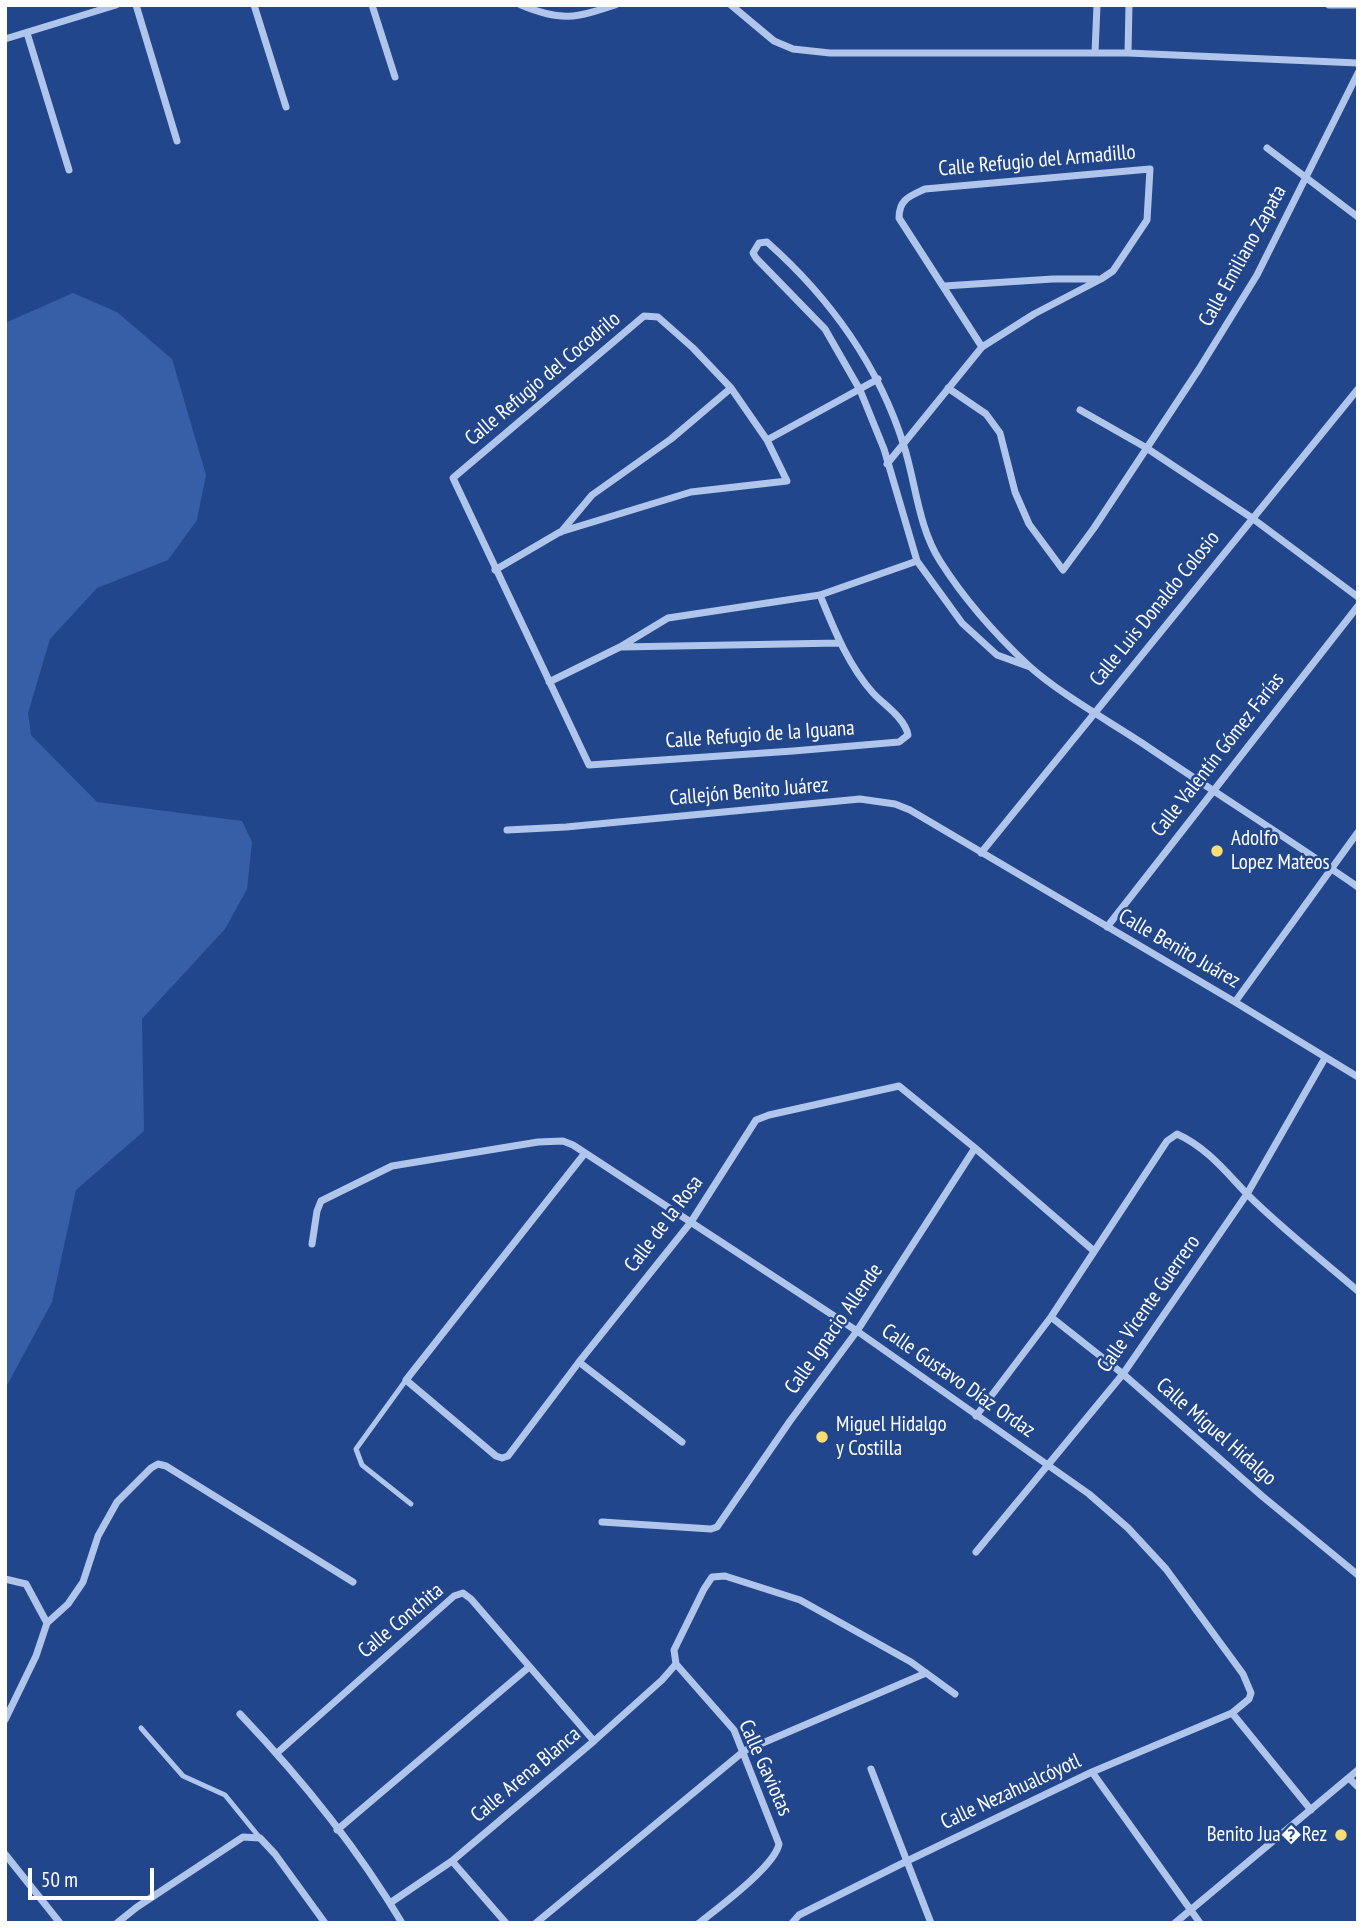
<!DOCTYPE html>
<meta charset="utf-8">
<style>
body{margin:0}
#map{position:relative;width:1363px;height:1928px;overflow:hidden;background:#22468b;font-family:"PT Sans Narrow",sans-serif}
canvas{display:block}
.frame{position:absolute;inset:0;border:7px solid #fff;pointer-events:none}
.scale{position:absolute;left:28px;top:1868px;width:126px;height:32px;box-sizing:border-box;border:4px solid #fff;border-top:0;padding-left:9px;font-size:21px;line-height:24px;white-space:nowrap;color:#fff;-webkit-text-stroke:5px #22468b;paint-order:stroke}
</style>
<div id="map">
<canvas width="1363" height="1928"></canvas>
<div class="frame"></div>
<div class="scale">50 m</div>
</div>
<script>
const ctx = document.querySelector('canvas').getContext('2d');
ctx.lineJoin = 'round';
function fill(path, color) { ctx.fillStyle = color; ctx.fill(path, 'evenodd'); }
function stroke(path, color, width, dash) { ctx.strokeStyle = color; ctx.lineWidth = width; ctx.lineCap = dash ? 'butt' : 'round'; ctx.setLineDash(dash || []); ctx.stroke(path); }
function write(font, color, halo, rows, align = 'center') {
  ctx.font = font + ' "PT Sans Narrow",sans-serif'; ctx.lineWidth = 5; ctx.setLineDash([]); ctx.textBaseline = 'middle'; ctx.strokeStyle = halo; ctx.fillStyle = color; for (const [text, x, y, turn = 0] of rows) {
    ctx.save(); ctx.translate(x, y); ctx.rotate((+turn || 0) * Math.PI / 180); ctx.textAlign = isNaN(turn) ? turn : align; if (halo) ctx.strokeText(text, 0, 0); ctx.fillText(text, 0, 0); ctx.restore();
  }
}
const green = new Path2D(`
 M73 293 117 312 172 359 206 475 197 520 168 560 97 588 50 639 28 713 31 735 97 802 242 821 252 842 247 889 225 929 142 1019 144 1131 76 1190 52 1302 5 1389V323Z`);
const service = new Path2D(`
 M406 1380 356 1449 362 1465 411 1504
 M141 1728 183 1776 225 1795 260 1838`);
const minor = new Path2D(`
 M136 5 177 141
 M254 5 286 107
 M372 5 395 77
 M521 5C562 22 575 18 615 5
 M731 5 774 41 793 49 830 53H1128L1358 63
 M1329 5H1358
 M27 33 69 170
 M5 39 116 5
 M1095 53 1097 5
 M1128 53 1129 5
 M1267 148 1358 217
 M944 286 1053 279H1097
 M948 388 986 414 1000 433 1015 492 1029 524 1063 570 1094 528 1199 369 1257 275 1358 73
 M1080 410 1145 447 1252 518 1358 597
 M767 440 878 379
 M887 464 982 347 1034 314 1101 279 1113 271 1147 220 1150 169 925 189C910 196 899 199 899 218L982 347
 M561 532 592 495 671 439 731 388
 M495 570 560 532 691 492 787 481 767 440 731 388 693 348 658 317 644 316 453 478 589 765 793 751 899 742 908 735C905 718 884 705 873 693 848 665 834 629 820 595
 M621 647 840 643
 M1030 667 997 655 962 623 917 561 884 449 860 390 825 329 756 258 753 253 759 243 767 242C829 297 879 366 904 446 916 484 918 526 940 561 964 599 996 635 1029 666 1059 693 1107 720 1142 743 1214 792 1287 838 1358 887
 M549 682 620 647 668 618 820 595 917 561
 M507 830 566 827 860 799 895 804 910 810 1235 1002 1358 1077
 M981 853 1358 389
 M1107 927 1358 606
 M1235 1002 1358 832
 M585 1153 406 1380 496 1456 502 1458 508 1456 579 1362 691 1222 756 1120 769 1115 899 1086 975 1148 1094 1251
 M312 1244 317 1211 321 1201 392 1166 538 1142 563 1141 573 1145 857 1331 1089 1494 1128 1528 1166 1569 1243 1674 1251 1693 1249 1699 1232 1713 1092 1772 905 1862 799 1915 792 1923
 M1051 1317 1123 1374 1262 1496 1358 1575
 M579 1362 682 1442
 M976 1416 1051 1317 1167 1141 1177 1134C1206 1147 1225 1171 1247 1194 1281 1228 1321 1259 1358 1291
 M602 1522 711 1529 717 1527 790 1421 857 1331 975 1148
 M976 1552 1123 1374 1247 1194 1325 1058
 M5 1579 26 1584 47 1623
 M1232 1713 1311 1810
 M240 1714C299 1776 358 1849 402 1923
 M5 1720 36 1656 47 1623 68 1604 83 1582 98 1536 117 1502 151 1468 158 1464 166 1466 353 1582
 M277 1753 454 1596 463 1593 471 1599 594 1741
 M871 1769 931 1923
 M1092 1772 1200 1923
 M1349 1778 1358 1787
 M337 1830 529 1667
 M5 1854 60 1923
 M452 1861 506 1923
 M390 1903 452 1861 594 1741 662 1680 676 1664
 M117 1923 137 1907 243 1837 260 1838 275 1854 325 1923
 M536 1923 744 1751 926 1673
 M699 1923C718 1908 775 1866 779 1844L734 1730 676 1664 674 1650 704 1589 712 1577 725 1576 800 1600 911 1662 955 1694
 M1175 1923 1358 1770`);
const markers = [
 [1217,851,7,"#f7dd72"],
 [822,1437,7,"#f7dd72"],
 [1341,1835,7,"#f7dd72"]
];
const streetNames = [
 ["Calle Refugio del Armadillo",1037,161,-5],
 ["Calle Emiliano Zapata",1243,256,-61],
 ["Calle Refugio del Cocodrilo",543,379,-40],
 ["Calle Luis Donaldo Colosio",1155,609,-51],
 ["Calle Refugio de la Iguana",760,735,-4],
 ["Calle Valentín Gómez Farías",1218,755,-52],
 ["Callejón Benito Juárez",749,792,-5],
 ["Calle Benito Juárez",1179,949,30],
 ["Calle de la Rosa",664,1224,-53],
 ["Calle Vicente Guerrero",1149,1304,-55],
 ["Calle Ignacio Allende",834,1329,-55],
 ["Calle Gustavo Díaz Ordaz",958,1381,35],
 ["Calle Miguel Hidalgo",1216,1432,41],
 ["Calle Conchita",401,1621,-40],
 ["Calle Gaviotas",765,1768,66],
 ["Calle Arena Blanca",526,1775,-40],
 ["Calle Nezahualcóyotl",1011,1792,-25]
];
const poiNames = [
 ["Adolfo",1231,839],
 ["Lopez Mateos",1231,863],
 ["Miguel Hidalgo",836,1425],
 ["y Costilla",836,1449],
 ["Benito Jua�Rez",1327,1835,"right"]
];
fill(green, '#365fa8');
stroke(service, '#b0c5eb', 5);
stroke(minor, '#b0c5eb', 7);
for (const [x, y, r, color] of markers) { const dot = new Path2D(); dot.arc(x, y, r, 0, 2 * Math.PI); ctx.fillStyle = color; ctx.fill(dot); stroke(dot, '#22468b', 2.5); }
write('21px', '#fff', '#22468b', streetNames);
write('21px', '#fff', '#22468b', poiNames, 'left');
</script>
